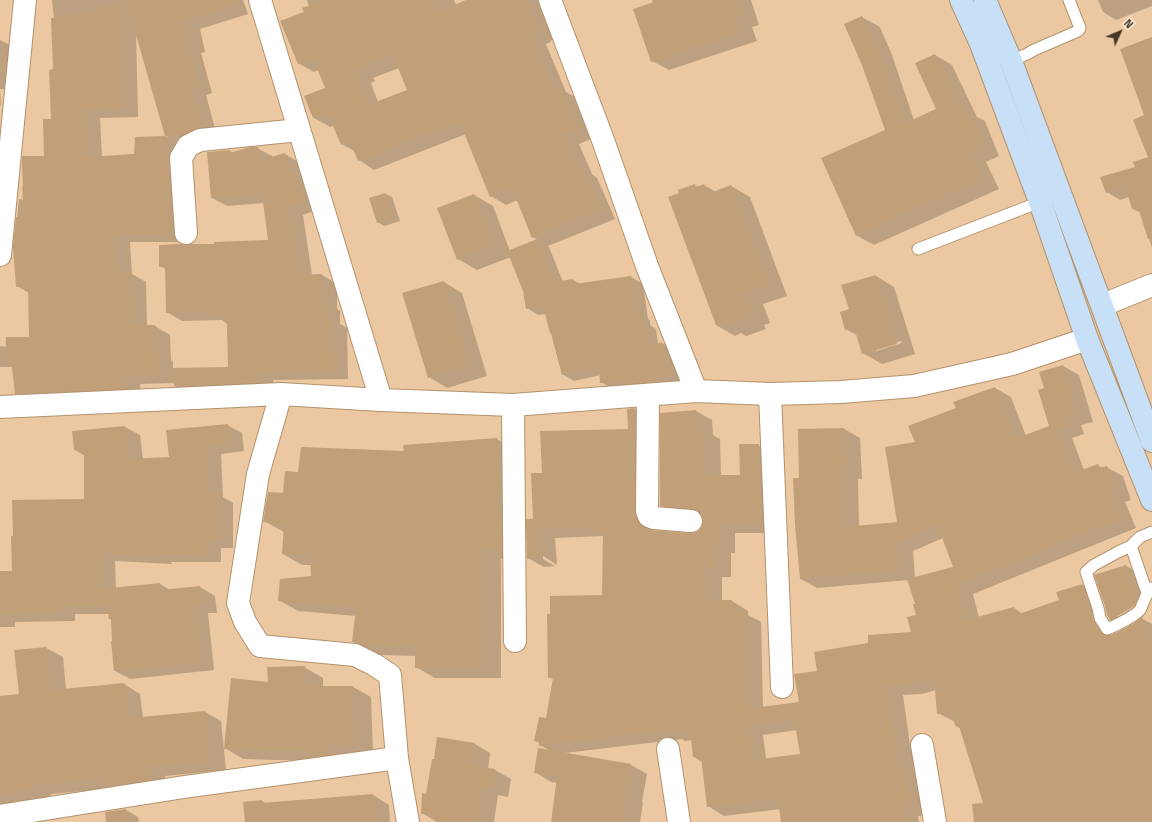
<!DOCTYPE html>
<style>
body{margin:0}
#map{position:relative;width:1152px;height:822px;overflow:hidden;background:#ebc8a1;font-family:"Titillium Web",sans-serif}
canvas{display:block}
.north{position:absolute;left:1100px;top:12px;width:40px;height:40px;-webkit-text-stroke:3px #ffedd9;paint-order:stroke;rotate:46deg;font-size:11px;font-weight:700;line-height:16px;text-align:center;color:#463828}
.north::after{content:'';display:block;margin:auto;width:14px;height:18px;background:#463828;clip-path:polygon(50% 0,100% 100%,50% 72%,0 100%)}
</style>
<div id="map">
<canvas width="1152" height="822"></canvas>
<div class="north">N</div>
</div>
<script>
const ctx = document.querySelector('canvas').getContext('2d');
ctx.lineJoin = 'round';
function fill(path, color) { ctx.fillStyle = color; ctx.fill(path, 'evenodd'); }
function stroke(path, color, width, dash) { ctx.strokeStyle = color; ctx.lineWidth = width; ctx.lineCap = dash ? 'butt' : 'round'; ctx.setLineDash(dash || []); ctx.stroke(path); }
const shadow = new Path2D(`
 M52 0H243L248 14 200 29 205 52 201 53 212 93 206 95 217 136 181 145 186 242H130L132 274 146 282 147 326H155L170 335 171 360 173 362V369L229 368 227 324 222 320 182 321 167 312 166 269 160 266 216 245 269 241 264 203 227 206 212 198 230 151 234 153 257 148 272 156 273 158 285 154 300 163 319 209 303 215 312 275H322L337 284V309L340 311V324L347 328 348 379 273 380V391L189 394 175 386V383L140 384 141 397 31 402 16 393 19 367H0V346L12 348 30 338 29 293 17 286 14 247 19 199 24 200 22 167 23 157H45L52 119 54 70V19ZM136 31 167 137 136 138 135 155 102 157 100 118 138 117Z
 M307 0H454L456 5 469 0H538L554 39 550 41 551 42 546 44 566 92 577 98 593 138 579 144 592 174 597 178 615 219 548 246 549 247 563 282 573 280 580 284 631 277 643 284 648 319 650 320V325L656 329 658 344 662 343 674 350 683 380 666 386 613 389 601 382V375L574 381 562 374 546 314 538 315 527 308 524 291 511 257 477 270 458 259 474 195 493 206 510 251 538 240 533 237 518 200 506 205 491 196 466 134 374 170 359 160 356 152 342 144 334 126 330 127 314 118 326 88 319 70 314 72 298 63 305 12 309 7ZM399 68 409 91 378 102 371 83 375 81 373 78Z
 M652 0H751L759 25 752 27 757 41 669 70 652 61 653 3Z
 M1098 0H1152V6L1116 20 1103 12Z
 M862 17 880 27 892 55 914 120 938 110 935 55 952 65 977 117 985 121 999 156 986 162 999 189 874 245 856 235 886 130 863 65 845 24Z
 M1152 38V248L1141 213 1133 209 1129 197 1120 200 1107 192 1149 158 1146 116Z
 M0 40 12 46V89H0L1 105H0Z
 M694 185 698 187 704 185 716 192 731 186 750 197 787 296 763 304 770 323 764 325 766 329 746 336 741 333 735 336 716 325 680 193Z
 M386 194 392 197 400 221 384 226 378 222Z
 M876 276 894 287 915 354 882 364 863 353 858 336 846 329 850 310ZM901 341 902 343 876 351V349Z
 M444 282 462 293 487 376 447 388 429 377Z
 M1063 366 1079 375 1093 422 1081 425 1084 434 1072 438 1084 470 1098 466 1103 468 1106 467 1123 476 1131 500 1125 502 1136 528 973 594 979 618 1014 608 1023 614 1060 601 1082 585 1099 594 1110 632 1112 635 1143 619 1152 624V822H975L984 804 961 729 956 726 955 722 938 713 936 690 922 694 903 695 910 745 911 746 916 776 921 779 926 815 918 816 919 822H782L781 809 724 816 708 806 702 762 694 757 692 740 685 741 682 739 565 753 631 765 647 774 642 802 643 803 640 822H552L557 783 551 782 535 772 550 751 540 745V743L536 741 547 719 554 680 549 677 603 596 604 536 555 538 557 565 543 556V559L555 566 544 567 528 558 543 474 629 430 628 410 635 409 651 418 650 521 653 531 690 534 697 533 702 528 704 522V517L677 515 661 505 696 411 712 420 713 435 720 439 721 476H741L758 445 775 454 776 533H735V553H731V577H722V601H732L748 611V615L761 622 763 707 800 702 818 671 870 644 912 633 917 616 916 605 908 580 817 588 801 579 799 430 844 429 860 438 862 479H858L859 526 898 523 916 443 957 408 995 388 1011 397 1026 436 1050 427 1045 389ZM943 538 954 568 915 578 913 551ZM797 730 801 755 766 759 763 735Z
 M227 425 242 433 244 451 221 454 223 497 233 503V548H221V562H171L172 564 115 561 116 589 160 584 170 590 200 587 215 596 217 613H208L214 670 130 679 115 671 112 620 110 619 109 614H75V621L15 622V627H0V572H13L85 500V456L75 450 73 432 125 427 140 435 143 459 170 458Z
 M497 439 515 450 520 558 501 559V678H435L416 667V656L382 655 372 653 354 642 356 616 298 611 279 600 312 577V565H302L283 554 284 532 264 521 299 473 405 452Z
 M1126 566 1139 573 1149 606 1145 614 1123 627 1110 620 1106 606ZM1137 604 1138 605 1117 617V615Z
 M46 648 63 657 66 690 124 684 140 694 143 718 205 712 221 721 226 770 165 776 166 789H105L51 794V797L0 807V697L20 695Z
 M304 667 323 678V687H353L371 697 373 754 316 760H275L243 759 225 748 269 684Z
 M475 744 490 753 488 769 495 770 511 779 508 797 498 795 494 822H437L422 813 427 795Z
 M373 795 389 805 390 822H246L262 801 266 803Z
 M126 810 138 817 139 822H107Z`);
const building = new Path2D(`
 M126 0H238V4L185 21 191 43 186 44 198 85 191 87 202 127 195 129 184 134 166 136 171 234H115L117 273H131L132 325H155L156 352H158V375L125 376 126 389 15 394 11 359H5L6 337H29L28 286 16 287 13 247 16 217H24L22 187H23L22 156H44L43 119H51L49 70 53 69 51 18 70 17V14L97 13V7H108L120 3 123 109 85 110 87 157 134 154 135 137 165 136Z
 M325 0H433L438 12 466 0H526L539 30 535 32 536 33 531 35 554 91 562 88 578 129 564 135 578 169 582 168 600 210 532 238 512 188 490 197 460 123 440 129 358 161 350 141 341 145 328 114 313 118 304 96 325 88 313 58 298 64 280 21 304 12 302 8ZM393 55 407 90 368 105 356 74 360 72 358 69Z
 M660 0H738L743 16 736 18 741 32 651 62 633 9Z
 M862 16 875 44 903 124 936 109 915 63 935 54 963 112 968 110 983 146 969 152 982 179 856 236 821 158 885 130 862 65 844 24Z
 M1152 37V239H1148L1138 207 1132 209 1125 186 1106 193 1100 177 1135 167 1133 162 1148 157 1133 120 1144 115 1120 49Z
 M250 147H258L261 160 285 153 289 170 292 169 304 201 289 207 299 275 322 274 323 301 325 302 326 319H332L334 371 258 372V383L174 386 173 368 228 367 227 316H212V312L166 313 165 267H159V245L181 244 186 245 191 244H214V242L268 240 262 194 211 198 207 152 230 150V153Z
 M695 184 696 187 704 184 708 194 731 185 769 285 745 294 752 312 746 314 748 319 726 326 725 322 716 325 668 197 679 193 678 190Z
 M386 193 394 218 377 223 369 198Z
 M474 194 494 246 457 260 437 208Z
 M537 239 554 282 573 279 574 284 631 276 636 313 638 312 639 322 645 321 648 347 662 342 672 374 654 379V382L625 384V383H600L599 366 562 375 551 333H550L543 306 526 309 523 291 507 251Z
 M876 275 897 344 862 354 854 327 845 330 840 312 849 309 841 285Z
 M444 281 469 365 428 378 402 293Z
 M1063 365 1077 413 1066 416 1069 425 1056 428 1073 473 1098 464 1100 468 1107 466 1115 491 1110 493 1120 519 957 585 966 620 1014 607 1016 615 1059 600 1056 592 1083 584 1094 622 1104 635 1109 636 1118 632 1133 624 1142 617 1152 646V822H974L972 804 983 803 959 726H955L952 713 937 714 934 677 906 685 887 686 894 736H895L900 769 905 768 911 806 902 807 905 822H781L778 799 707 807 701 757H693L690 730 668 732 667 730 539 746V742L534 741 539 717 546 718 553 678H548L547 614H550V596L602 595 603 531H593V527L540 529 542 557 527 559 526 519H533L531 473H542L540 431 628 429 627 409 635 408 634 511 637 521 640 525 650 530 690 533 697 532 701 528 703 522 702 516 698 511 692 509 660 506V413L696 410 698 429H704L705 475H740L739 444H759V462H760V524H719V545L715 544 716 568H706L707 600H732L733 612H745L748 709 799 702 794 674 817 671 814 652 868 643V635L911 632 907 617 916 615 913 604H915L907 579 953 567 937 524 897 542 900 570 800 579 795 525 793 478H799L798 429 844 428 846 470H842L844 527 897 522 885 447 915 442 908 426 956 408 953 402 995 387 1015 439 1049 426 1038 390 1044 388 1039 372ZM794 719 800 754 752 760 748 726Z
 M228 424 230 443 206 446 209 493H219V540H206V554H157V556L101 553V589L160 583 161 590 200 586 203 605H194L200 662 114 671 111 641H112L111 619H109L107 606H60V613L0 614V571H12L11 536H13L12 500 84 499V449L74 450 72 431 125 426 129 459 169 457 166 430Z
 M497 438 501 487H497L499 519H501L502 547 482 549V668H415V646H375L362 644 352 642 356 608 278 601 280 579 311 576 310 554H282L284 523 263 522 268 492 283 493 285 471 298 472 301 447 404 451 403 445Z
 M1126 565 1137 599 1133 607 1110 620 1107 615 1105 606 1094 575Z
 M47 647 52 690 125 683 128 717H130V718L205 711 210 761 149 767 150 780 101 787 100 779 35 785 36 788 0 795V696L19 694 14 650Z
 M305 666V686H353L355 745H326V755L310 757V750H256L224 749 231 678 268 682 267 667Z
 M437 737 475 743 471 765 495 769 492 789 482 787 477 822H436L437 814H421L422 793 426 794 432 759H434Z
 M538 748 631 764 626 793H627L624 822H551L557 777 534 773Z
 M373 794 375 822H245L243 802 262 800V803Z
 M126 809 128 822H106L105 812Z`);
const service = new Path2D(`
 M1011 61 1027 54 1034 50 1078 31 1080 28 1069 0
 M918 249 1040 202
 M1152 532 1140 537 1131 546 1120 551 1094 565 1086 572 1098 608 1100 618 1107 629C1115 626 1135 616 1140 610 1144 602 1145 594 1152 588
 M1131 546 1147 593`);
const minor = new Path2D(`
 M260 0 381 400
 M550 0 603 140 647 266 696 391
 M186 233 181 158 188 146 200 140 299 130
 M0 255 25 0
 M1103 305 1152 285
 M281 394 258 474 238 603 245 622 260 646 355 655 375 665 390 675 397 758 408 822
 M770 394 782 687
 M648 395 647 511 649 516 654 518 691 521
 M513 405 515 641
 M0 407 281 394 381 400 513 405 696 391 770 394 841 392 914 386 1012 364 1087 339
 M922 745 935 822
 M668 749 679 822
 M0 816 184 787 397 758`);
const secondary = new Path2D(`
 M961 0 981 44 1040 202 1087 339 1152 500
 M985 0 1011 61 1152 441`);
fill(shadow, '#0003');
fill(building, '#c19f79');
stroke(service, '#b3926c', 13);
stroke(minor, '#b3926c', 24);
stroke(secondary, '#b3926c', 24);
stroke(service, '#fff', 11);
stroke(minor, '#fff', 22);
stroke(secondary, '#c8e0f7', 22);
</script>
